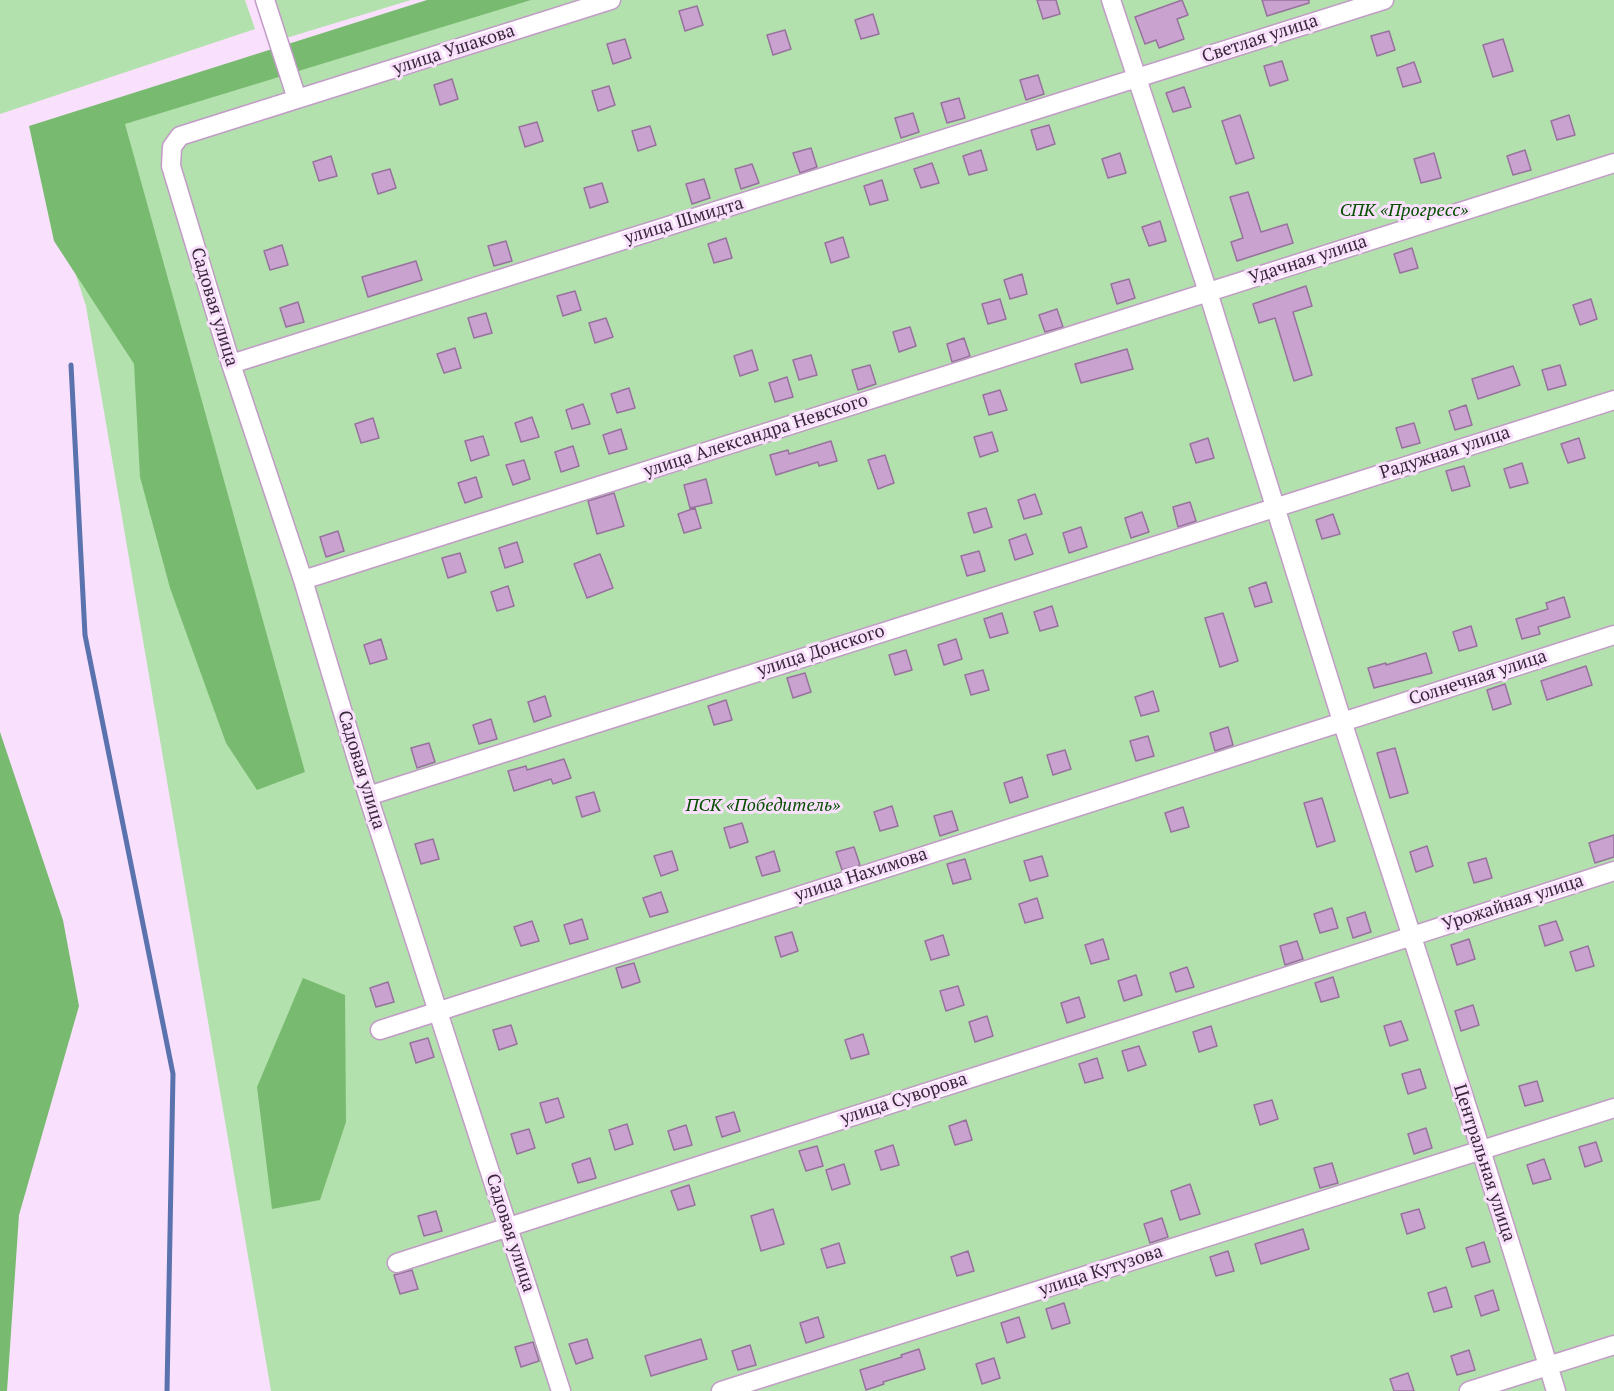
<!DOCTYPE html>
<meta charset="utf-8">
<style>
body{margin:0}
canvas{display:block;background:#f9e0fc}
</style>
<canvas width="1614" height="1391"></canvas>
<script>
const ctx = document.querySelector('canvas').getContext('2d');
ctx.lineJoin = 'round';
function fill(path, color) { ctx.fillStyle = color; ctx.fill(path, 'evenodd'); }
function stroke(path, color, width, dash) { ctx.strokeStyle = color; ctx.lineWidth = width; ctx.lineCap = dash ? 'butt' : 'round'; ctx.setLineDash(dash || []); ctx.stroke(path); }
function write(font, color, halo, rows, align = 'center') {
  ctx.font = font + ' "PT Serif",serif'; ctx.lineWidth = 6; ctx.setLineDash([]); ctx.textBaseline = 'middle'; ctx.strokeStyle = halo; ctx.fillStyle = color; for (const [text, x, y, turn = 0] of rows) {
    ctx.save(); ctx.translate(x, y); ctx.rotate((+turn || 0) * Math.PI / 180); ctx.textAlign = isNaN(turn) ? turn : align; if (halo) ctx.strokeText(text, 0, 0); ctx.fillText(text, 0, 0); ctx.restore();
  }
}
const green = new Path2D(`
 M0 0H245L255 29 0 114Z
 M259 0H411L273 42Z
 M506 0H1614V1391H271L86 306 34 147Z`);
const forest = new Path2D(`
 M427 0H531L125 124 305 772 257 790 226 743 170 588 140 477 134 364 54 241 29 126Z
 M0 732 63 920 79 1006 19 1215 7 1391H0Z
 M303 978 345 995 346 1122 320 1200 272 1209 257 1087Z`);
const stream = new Path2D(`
 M71 365 85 635 173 1074 167 1391`);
const building = new Path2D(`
 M1037 0H1056L1060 14 1043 19Z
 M1182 0 1188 15 1177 19 1184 39 1159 48 1156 40 1145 44 1135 17Z
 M1262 0H1309V3L1267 16Z
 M697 6 703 25 685 31 679 11Z
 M873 14 879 34 861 39 855 20Z
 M785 30 791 49 773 55 767 35Z
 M1389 31 1395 50 1377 56 1371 36Z
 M625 39 631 58 613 64 607 44Z
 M1503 39 1513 71 1493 77 1483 45Z
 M1282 61 1288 80 1270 86 1264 66Z
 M1414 62 1421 82 1403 87 1397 68Z
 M1038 75 1044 94 1026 100 1020 80Z
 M452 79 458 99 440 105 434 85Z
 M609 86 615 105 598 111 592 91Z
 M1184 87 1191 107 1173 112 1166 93Z
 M959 98 965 118 947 123 941 103Z
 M913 113 919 132 901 138 895 118Z
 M1240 115 1254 158 1236 164 1222 121Z
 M1569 115 1575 135 1557 140 1551 121Z
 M537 122 543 141 525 147 519 127Z
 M1049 125 1055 144 1037 150 1031 130Z
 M650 126 656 145 638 151 632 131Z
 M811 148 817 167 800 173 793 153Z
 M981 150 987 170 969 175 963 156Z
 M1525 150 1531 170 1513 175 1507 156Z
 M1120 153 1126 173 1108 178 1102 159Z
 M1434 153 1441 178 1421 183 1414 159Z
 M331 156 337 176 319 181 313 162Z
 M932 163 939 183 921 188 914 169Z
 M752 164 759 183 741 189 735 169Z
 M390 169 396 188 378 194 372 174Z
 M704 179 710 198 692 204 686 184Z
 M882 180 888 200 870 205 864 186Z
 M602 183 608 202 590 208 584 188Z
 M1248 192 1261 232 1287 224 1293 243 1237 261 1231 242 1243 238 1230 197Z
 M1160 221 1166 241 1149 246 1142 227Z
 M843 237 849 257 831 263 825 243Z
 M726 238 732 258 714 263 708 244Z
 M506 241 512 261 494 266 488 246Z
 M282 245 288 265 270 270 264 251Z
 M1412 248 1418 268 1400 273 1394 254Z
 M416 261 422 280 368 297 362 277Z
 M1022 274 1027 294 1010 299 1004 280Z
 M1129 279 1135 298 1117 304 1111 284Z
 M1306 286 1312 306 1293 312 1312 375 1294 381 1275 318 1259 323 1253 304Z
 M575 291 581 310 563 316 557 296Z
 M1000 299 1006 319 988 324 982 304Z
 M1591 299 1597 319 1580 325 1573 305Z
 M298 302 304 322 286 327 280 308Z
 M1057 309 1063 327 1045 332 1039 315Z
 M486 313 492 333 474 338 468 318Z
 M606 318 613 337 595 343 589 323Z
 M910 327 916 346 899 352 893 332Z
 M964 338 970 356 952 362 947 344Z
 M455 348 461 368 444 373 437 354Z
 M1127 349 1133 369 1081 383 1075 364Z
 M752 350 758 370 740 376 734 356Z
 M811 355 817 375 799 380 793 360Z
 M870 365 876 384 858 390 852 370Z
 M1560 365 1566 385 1548 390 1542 370Z
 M1513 366 1520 385 1478 399 1472 379Z
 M787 377 793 397 775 402 769 383Z
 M629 388 635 408 617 413 611 394Z
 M1000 390 1007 410 989 415 983 395Z
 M583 404 590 424 572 429 566 410Z
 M1466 405 1472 425 1455 430 1449 411Z
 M532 417 539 437 521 442 515 423Z
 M373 418 379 438 361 443 355 424Z
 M1414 423 1420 443 1402 448 1396 428Z
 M621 429 627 449 609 454 603 435Z
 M992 432 998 451 980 457 974 437Z
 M483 436 489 455 471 461 465 441Z
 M1208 438 1214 458 1196 463 1190 444Z
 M1579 438 1585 458 1568 463 1561 444Z
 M831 441 837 461 819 466 818 462 776 475 770 455 788 450 789 454Z
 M573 446 579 466 561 472 555 452Z
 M885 455 894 483 878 489 868 460Z
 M524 460 530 479 513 485 506 465Z
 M1522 463 1528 483 1510 488 1504 469Z
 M1464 466 1470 486 1452 491 1446 471Z
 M476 477 482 497 465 503 458 483Z
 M706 479 712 503 690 508 684 485Z
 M614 493 624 526 597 534 588 501Z
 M1035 494 1042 514 1024 519 1018 500Z
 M1190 502 1196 521 1178 527 1173 507Z
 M695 508 701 528 684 533 678 514Z
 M986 508 992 527 974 533 968 513Z
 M1142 512 1149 532 1131 538 1125 518Z
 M1333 514 1340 534 1322 539 1316 520Z
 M1081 527 1087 547 1069 553 1063 533Z
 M338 531 344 551 326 557 320 537Z
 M1026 534 1033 554 1015 560 1009 540Z
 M517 542 523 562 505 568 499 548Z
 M979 551 985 571 967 576 961 556Z
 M460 553 466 572 448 578 442 558Z
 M600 554 613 588 587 598 574 564Z
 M1266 582 1272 602 1255 607 1249 588Z
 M508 586 514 606 497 611 491 592Z
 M1564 597 1570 617 1538 627 1540 634 1522 639 1516 619 1548 609 1546 603Z
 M1052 606 1058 626 1040 631 1034 612Z
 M1002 613 1008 633 990 638 984 619Z
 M1223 613 1238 661 1220 667 1205 618Z
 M1471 626 1477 646 1459 651 1453 632Z
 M381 639 387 659 370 664 364 645Z
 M956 639 962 659 944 665 938 645Z
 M906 650 912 670 895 675 889 655Z
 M1426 653 1432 673 1374 688 1368 668 1386 663V665Z
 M1586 666 1592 685 1547 700 1541 681Z
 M983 670 989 690 971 695 965 675Z
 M805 673 811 692 793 698 787 678Z
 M1505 684 1511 704 1493 710 1487 690Z
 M1153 691 1159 711 1141 716 1135 697Z
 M545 696 551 716 534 722 528 702Z
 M726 700 732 720 714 725 708 706Z
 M491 719 497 739 479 744 473 725Z
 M1228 727 1233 745 1215 751 1210 733Z
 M1148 736 1154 756 1136 761 1130 741Z
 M429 743 435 762 417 768 411 748Z
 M1395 748 1408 793 1390 798 1377 753Z
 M1065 750 1071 769 1053 775 1047 755Z
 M564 759 571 778 553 784 551 779 514 791 508 771 526 766 527 770Z
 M1022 777 1028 797 1010 803 1004 783Z
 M594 792 600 811 582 817 576 797Z
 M1322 798 1335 841 1317 847 1304 803Z
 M892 806 898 826 880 831 874 812Z
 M1183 807 1189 827 1171 832 1165 813Z
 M952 811 958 830 940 836 934 816Z
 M742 823 748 842 730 848 724 828Z
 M1614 835V857L1595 863 1589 843Z
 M433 839 439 859 421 864 415 844Z
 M1427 846 1433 866 1416 872 1410 852Z
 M854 847 860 865 842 870 836 852Z
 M672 851 678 870 661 876 654 856Z
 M774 851 780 871 762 876 756 857Z
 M1042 856 1048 876 1030 881 1024 861Z
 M1486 858 1492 878 1474 883 1468 863Z
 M965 859 971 879 953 884 947 864Z
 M661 892 668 912 650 917 643 898Z
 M1037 898 1043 918 1025 923 1019 904Z
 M1332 908 1338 928 1320 933 1314 914Z
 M1365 912 1371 932 1353 938 1347 918Z
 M582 919 588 939 570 944 564 925Z
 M532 921 539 941 521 946 514 927Z
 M1556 921 1563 940 1545 946 1539 926Z
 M792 932 798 951 781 957 775 937Z
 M943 935 949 955 931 960 925 941Z
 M1103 939 1109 959 1091 964 1085 945Z
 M1469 939 1475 959 1457 965 1451 945Z
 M1297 941 1303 959 1285 965 1280 946Z
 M1588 946 1594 966 1576 971 1570 952Z
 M634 963 640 982 622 988 616 968Z
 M1187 967 1194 987 1176 992 1170 973Z
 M1136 975 1142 995 1124 1001 1118 981Z
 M1333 977 1339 997 1321 1002 1315 983Z
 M388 982 394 1002 376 1007 370 988Z
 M958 986 964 1005 946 1011 940 991Z
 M1079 997 1085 1017 1067 1023 1061 1003Z
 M1473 1005 1479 1025 1461 1031 1455 1011Z
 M987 1016 993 1036 975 1042 969 1022Z
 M1401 1021 1408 1040 1390 1046 1384 1026Z
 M511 1025 517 1044 499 1050 493 1030Z
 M1211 1026 1217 1046 1199 1052 1193 1032Z
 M863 1034 869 1054 851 1059 845 1040Z
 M428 1038 434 1057 416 1063 410 1043Z
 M1139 1046 1146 1065 1128 1071 1122 1051Z
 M1097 1058 1103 1078 1085 1083 1079 1064Z
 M1420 1069 1426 1088 1408 1094 1402 1074Z
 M1537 1081 1543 1101 1525 1106 1519 1086Z
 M558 1098 564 1117 546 1123 540 1103Z
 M1272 1100 1278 1119 1260 1125 1254 1105Z
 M734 1112 740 1131 722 1137 716 1117Z
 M966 1120 972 1140 955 1145 949 1126Z
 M627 1124 633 1144 615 1150 609 1130Z
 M686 1125 692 1145 674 1150 668 1131Z
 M1426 1128 1432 1148 1414 1154 1408 1134Z
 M529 1129 535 1148 517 1154 511 1134Z
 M1596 1142 1602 1161 1585 1167 1579 1147Z
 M893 1145 899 1165 881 1170 875 1151Z
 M817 1146 823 1166 806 1171 799 1151Z
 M590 1158 596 1178 578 1183 572 1164Z
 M1544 1159 1551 1179 1533 1184 1527 1165Z
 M1332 1163 1338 1183 1320 1188 1314 1168Z
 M844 1164 850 1184 832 1190 826 1170Z
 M1190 1184 1200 1214 1180 1220 1171 1191Z
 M689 1185 695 1205 678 1210 671 1191Z
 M773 1209 784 1244 761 1251 751 1216Z
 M1419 1209 1425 1228 1407 1234 1401 1214Z
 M436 1211 442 1231 424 1236 418 1216Z
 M1162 1218 1168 1237 1150 1243 1144 1224Z
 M1303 1229 1309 1249 1261 1264 1255 1244Z
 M1484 1242 1490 1262 1472 1267 1466 1248Z
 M839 1243 845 1263 827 1268 821 1249Z
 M968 1251 974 1271 957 1276 951 1257Z
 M1228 1251 1234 1271 1216 1276 1210 1257Z
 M412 1270 418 1289 400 1294 394 1275Z
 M1446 1287 1452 1307 1434 1312 1428 1293Z
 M1493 1290 1499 1310 1481 1316 1475 1296Z
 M1064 1303 1070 1323 1052 1329 1046 1309Z
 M818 1317 824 1337 806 1343 800 1323Z
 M1019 1317 1025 1337 1007 1343 1001 1323Z
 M587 1339 593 1358 576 1364 569 1344Z
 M701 1339 707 1359 651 1376 645 1356Z
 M533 1342 539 1361 521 1367 515 1347Z
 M750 1345 756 1365 738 1370 732 1351Z
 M919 1349 925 1369 883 1382 884 1384 866 1390 860 1370 902 1357 901 1355Z
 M1469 1350 1475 1370 1457 1375 1451 1356Z
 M994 1358 1000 1378 982 1384 976 1364Z
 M1408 1373 1414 1391H1394L1390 1379Z`);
const minor = new Path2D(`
 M265 0 297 99
 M1111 0 1208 292 1342 721 1481 1150 1556 1391
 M231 364 1384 0
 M303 580 1614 163
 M368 796 1614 400
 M380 1030 1614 635
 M397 1263 1614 871
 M561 1391 368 796 303 580 231 364 171 166 172 147 180 136 611 0
 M721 1391 1614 1108
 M1469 1391 1614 1345`);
const streetNames = [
 ["Светлая улица",1260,39,-18],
 ["улица Ушакова",454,50,-18],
 ["улица Шмидта",684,221,-17],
 ["Удачная улица",1308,260,-18],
 ["Садовая улица",214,307,73],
 ["улица Александра Невского",756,436,-18],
 ["Радужная улица",1445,453,-18],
 ["улица Донского",821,651,-18],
 ["Солнечная улица",1478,678,-18],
 ["Садовая улица",361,770,73],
 ["улица Нахимова",861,875,-18],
 ["Урожайная улица",1513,903,-18],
 ["улица Суворова",904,1099,-18],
 ["Центральная улица",1484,1163,72],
 ["Садовая улица",510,1233,72],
 ["улица Кутузова",1101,1271,-18]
];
const parkNames = [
 ["СПК «Прогресс»",1404,211],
 ["ПСК «Победитель»",763,806]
];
fill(green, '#b3e1ad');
fill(forest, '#79ba71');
stroke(stream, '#5a72ad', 5);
fill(building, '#c9a2cf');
stroke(building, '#97729d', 1.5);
stroke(minor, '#c29bc7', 21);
stroke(minor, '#fff', 18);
write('18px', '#38283a', '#f9e0fc', streetNames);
write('italic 18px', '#064e01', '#f9e0fc', parkNames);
</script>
